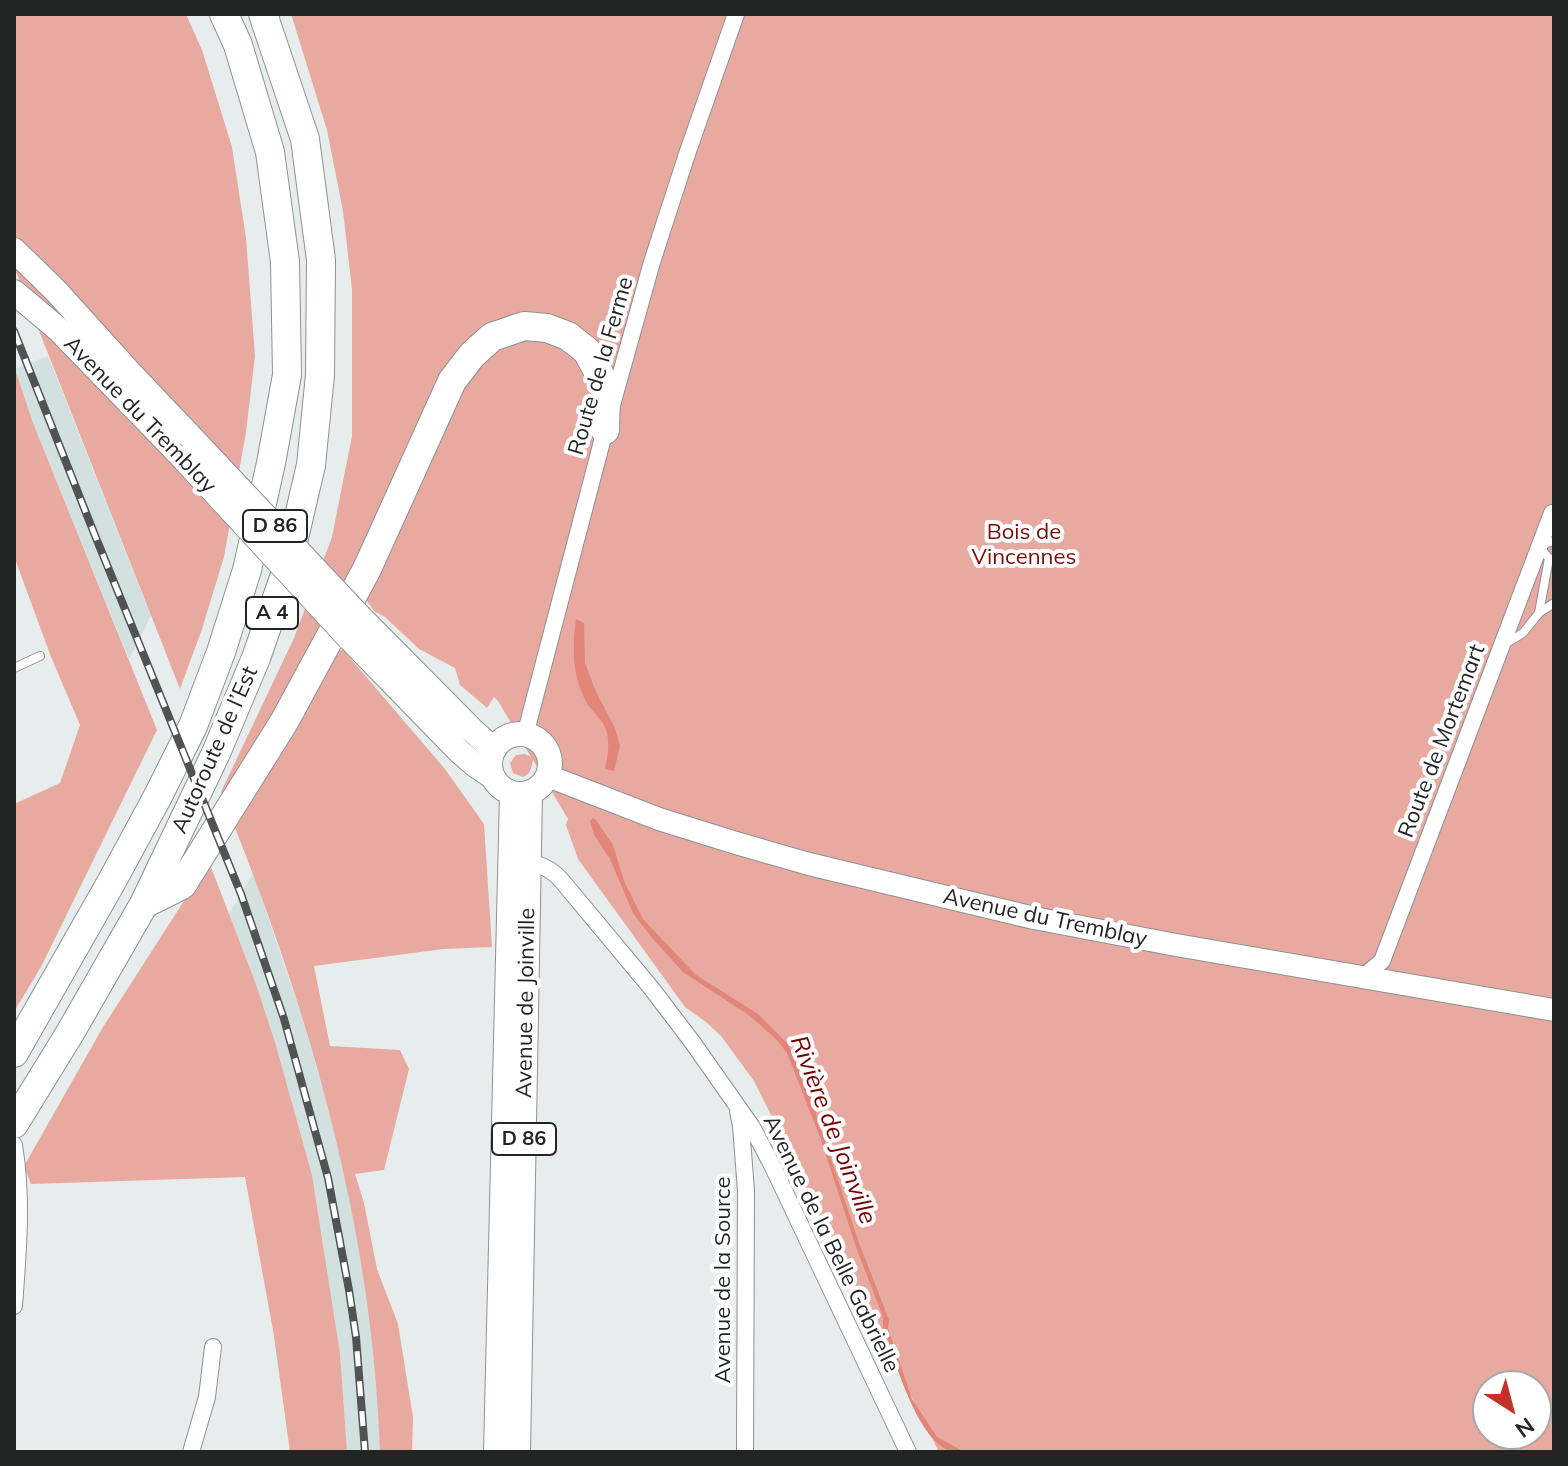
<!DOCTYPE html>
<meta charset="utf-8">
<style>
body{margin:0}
#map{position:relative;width:1568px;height:1466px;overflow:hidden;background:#e7edec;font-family:Mulish,sans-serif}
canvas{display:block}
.frame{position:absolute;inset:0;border:16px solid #232525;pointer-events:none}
.north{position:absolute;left:1472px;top:1370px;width:80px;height:80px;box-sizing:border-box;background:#fff;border:2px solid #a7a8a8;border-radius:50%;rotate:144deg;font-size:22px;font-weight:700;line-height:32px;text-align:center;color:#232525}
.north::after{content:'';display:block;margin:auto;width:28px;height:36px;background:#c13328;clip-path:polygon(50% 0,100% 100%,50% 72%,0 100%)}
</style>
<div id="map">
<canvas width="1568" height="1466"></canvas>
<div class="frame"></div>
<div class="north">N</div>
</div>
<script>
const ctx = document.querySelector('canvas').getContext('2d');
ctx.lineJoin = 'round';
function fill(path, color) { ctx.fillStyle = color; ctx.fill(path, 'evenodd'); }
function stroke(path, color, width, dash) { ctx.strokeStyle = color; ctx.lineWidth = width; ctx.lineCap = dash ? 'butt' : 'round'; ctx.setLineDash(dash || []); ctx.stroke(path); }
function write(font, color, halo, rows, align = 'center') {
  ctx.font = font + ' Mulish,sans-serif'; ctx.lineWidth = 8; ctx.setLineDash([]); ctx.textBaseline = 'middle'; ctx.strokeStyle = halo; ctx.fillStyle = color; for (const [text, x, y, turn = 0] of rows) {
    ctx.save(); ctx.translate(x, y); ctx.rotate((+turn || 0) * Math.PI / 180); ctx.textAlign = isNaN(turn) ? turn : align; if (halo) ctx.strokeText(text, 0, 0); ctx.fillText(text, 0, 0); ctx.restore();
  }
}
const built = new Path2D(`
 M48 356 151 616 129 659 33 423 15 369Z
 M253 873 303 1020 327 1104 345 1174 363 1273 378 1390 380 1452H347L340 1353 312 1175 275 1042 256 984 229 914Z`);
const green = new Path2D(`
 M14 14H186L202 50 232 147 246 238 255 356 246 432 224 557 202 629 180 689 14 267Z
 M291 14H1554V1452H939L808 1190 803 1187 783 1149 777 1127 754 1081 721 1036 706 1022 685 1007 578 859 566 825 568 819 533 760C531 767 532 773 523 777L513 773 510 763 516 755 525 754 531 757 498 701 494 697 487 708 460 685 455 668 419 649 385 617 374 611 359 589 298 678 223 797 221 792 294 638 332 537 352 436V290L343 211 327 130ZM1488 1386H1536V1434H1488Z
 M14 366 33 423 157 730 42 965 14 1012V804L60 783 80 725 51 657 14 556Z
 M336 648 344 651 445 769 484 824 492 947 443 949 314 966 330 1046 400 1050 409 1069 384 1170 355 1174 364 1203 377 1269 398 1324 413 1417 412 1452H380C373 1233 312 1020 231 818Z
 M209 862 256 984 275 1042 312 1175 340 1353 347 1452H290L274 1336 245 1177 31 1184 24 1166 103 1027Z`);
const water = new Path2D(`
 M576 619 584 623 585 663 596 692 615 728 620 746 614 771 605 769C608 754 611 739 604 725 600 718 593 712 588 705 572 677 572 649 576 619Z
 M593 818 596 820 613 845 624 881 643 919 696 975 758 1014 788 1044 808 1089 859 1243 889 1320 888 1328 912 1399 937 1437 965 1452C961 1452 957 1453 953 1452 917 1443 895 1359 883 1328V1317L856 1247 820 1137 787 1053 777 1040 750 1016 683 972 653 939 633 913 610 859 594 835 590 821Z`);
const lane = new Path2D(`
 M1539 613 1549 558 1538 546 1554 541
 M1505 644 1523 633 1539 613 1554 603
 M14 668 40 656`);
const street = new Path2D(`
 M525 735 605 430 652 262 687 154 736 14
 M521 861C538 863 551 868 562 881L652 989 693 1043 752 1127 772 1165 908 1452
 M1363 977 1382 961 1552 513
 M738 1111 741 1126 746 1191 745 1452
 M14 1145C23 1198 18 1252 14 1306
 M191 1452 207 1397 213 1347`);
const secondary = new Path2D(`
 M548 776 659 819 736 843 809 864 1034 918 1176 945 1554 1010`);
const primary = new Path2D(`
 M14 250 56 291 132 375 189 435
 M14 292 58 329 183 458
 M361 618 471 729 494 750
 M349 638 460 752 474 764 493 777
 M490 764a30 30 0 1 1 60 0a30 30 0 1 1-60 0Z
 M496 1452 512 794
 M518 1452 530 793`);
const highway = new Path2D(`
 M144 904 182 885 284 722 367 569 452 381 472 355 492 337 524 326 547 328 568 336 587 351 601 377 606 396 605 430
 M14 1053 112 881 158 796 193 726 221 652 247 570 271 463 287 375 285 262 270 152 238 45 224 14
 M14 1124 70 1033 144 904 216 753 256 658 286 572 311 465 320 375 321 260 305 139 263 14`);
const rail = new Path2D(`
 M14 331 94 533 241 894 284 1019 328 1178 349 1290 356 1337 365 1452`);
const primaryBridge = new Path2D(`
 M189 435 361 618
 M183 458 349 638`);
const shields = [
 [275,526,64],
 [272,613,52],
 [524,1139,64]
];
const shieldNames = [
 ["D 86",275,526],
 ["A 4",272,613],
 ["D 86",524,1139]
];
const streetNames = [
 ["Route de la Ferme",601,366,-74],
 ["Avenue du Tremblay",140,415,46],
 ["Route de Mortemart",1442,741,-69],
 ["Autoroute de l’Est",215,750,-66],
 ["Avenue du Tremblay",1045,918,12],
 ["Avenue de Joinville",526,1003,-89],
 ["Avenue de la Belle Gabrielle",831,1244,64],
 ["Avenue de la Source",723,1280,-90]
];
const parkNames = [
 ["Bois de",1024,532],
 ["Vincennes",1024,557]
];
const waterNames = [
 ["Rivière de Joinville",833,1130,69]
];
fill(built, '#d2e1df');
fill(green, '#e8aaa0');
fill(water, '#e18678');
stroke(lane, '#8d9291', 10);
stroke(street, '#8d9291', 18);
stroke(secondary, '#8d9291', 24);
stroke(primary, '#8d9291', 26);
stroke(highway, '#8d9291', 30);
stroke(lane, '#fff', 8);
stroke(street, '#fff', 16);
stroke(secondary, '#fff', 22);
stroke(primary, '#fff', 24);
stroke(highway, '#fff', 28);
stroke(rail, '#515353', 8);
stroke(rail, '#fff', 5, [15]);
stroke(primaryBridge, '#8d9291', 26, []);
stroke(primaryBridge, '#fff', 24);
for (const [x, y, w] of shields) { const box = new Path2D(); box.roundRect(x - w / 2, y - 16, w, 32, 6); ctx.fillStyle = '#fff'; ctx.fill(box); stroke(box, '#232525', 2); }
write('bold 20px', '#232525', null, shieldNames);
write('22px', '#232525', '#fff', streetNames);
write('22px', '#7c0b06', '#fff', parkNames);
write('italic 24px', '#740000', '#fff', waterNames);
</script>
